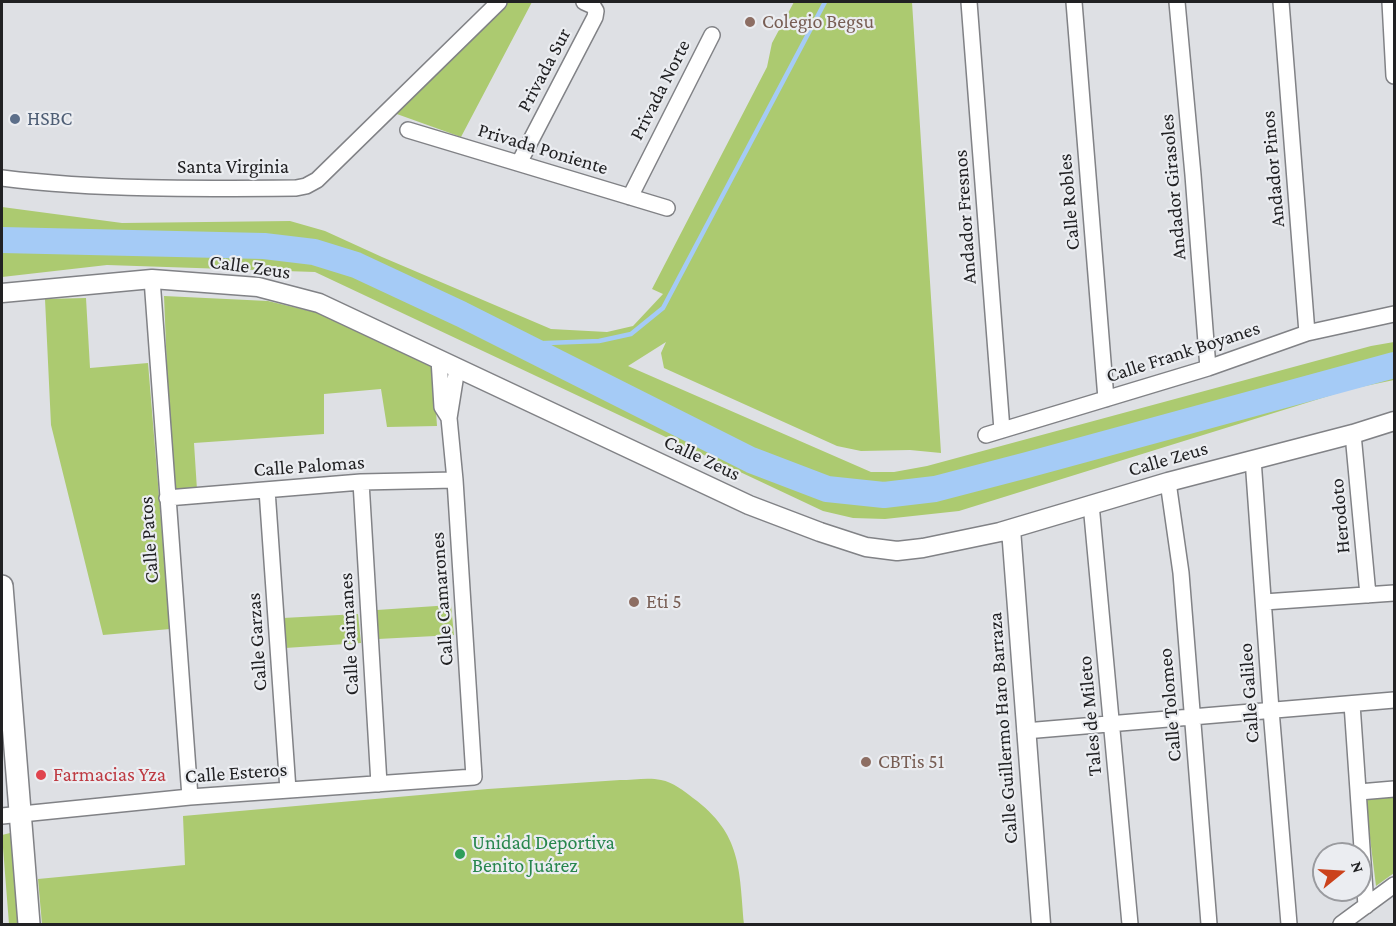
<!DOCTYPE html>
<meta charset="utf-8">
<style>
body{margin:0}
#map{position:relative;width:1396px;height:926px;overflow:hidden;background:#dee0e4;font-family:"Crimson Pro",serif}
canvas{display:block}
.frame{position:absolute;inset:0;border:3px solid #212123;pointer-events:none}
.north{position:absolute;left:1312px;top:842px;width:60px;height:60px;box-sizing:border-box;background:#ebedf1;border:2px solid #9a9b9f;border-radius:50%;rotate:72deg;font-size:16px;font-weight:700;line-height:24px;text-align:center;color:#212123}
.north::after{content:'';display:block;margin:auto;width:21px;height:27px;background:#cb421b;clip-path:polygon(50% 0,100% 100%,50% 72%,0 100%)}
</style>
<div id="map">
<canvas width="1396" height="926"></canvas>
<div class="frame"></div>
<div class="north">N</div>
</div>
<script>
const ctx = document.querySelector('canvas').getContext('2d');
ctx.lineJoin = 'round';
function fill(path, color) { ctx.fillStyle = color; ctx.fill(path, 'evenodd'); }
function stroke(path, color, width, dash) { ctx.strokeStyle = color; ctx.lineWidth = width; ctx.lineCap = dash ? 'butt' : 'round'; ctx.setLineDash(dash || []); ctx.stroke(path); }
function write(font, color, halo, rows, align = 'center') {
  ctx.font = font + ' "Crimson Pro",serif'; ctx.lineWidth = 4.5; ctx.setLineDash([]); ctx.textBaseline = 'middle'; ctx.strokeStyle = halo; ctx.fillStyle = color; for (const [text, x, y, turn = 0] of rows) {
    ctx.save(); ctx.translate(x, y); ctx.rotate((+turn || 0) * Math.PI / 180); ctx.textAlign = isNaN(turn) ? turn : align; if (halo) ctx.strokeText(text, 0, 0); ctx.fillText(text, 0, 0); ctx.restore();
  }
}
const green = new Path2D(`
 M508 2H532L461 137 394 113 449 56Z
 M794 2H912L941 453 910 450 861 451 837 446 664 368 661 353 666 342 628 366 871 472H894L927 466 1371 346 1394 342V380L1351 389 959 511 885 519 853 518 823 511 315 272 107 265 2 277V207L122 223 290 221 325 231 382 257 551 329 607 332 633 326 663 294 652 289 767 67 772 43Z
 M164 296 268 301 318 313 398 347 433 365 437 426 387 427 381 389 324 394V434L194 443 197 490 172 492Z
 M86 298 90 368 148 363 170 629 103 635 51 425 45 299Z
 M451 605 454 635 378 639 377 610Z
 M358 614 361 643 285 648 283 618Z
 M620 780C633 780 649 777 661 780 673 782 684 791 693 798 742 834 739 869 744 924H42L38 879 185 865 183 816 488 789Z
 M1394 795V873L1376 886 1365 798Z
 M10 833 19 834 25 924H9L2 835Z`);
const stream = new Path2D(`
 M521 344 599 341 631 334 663 308 825 2`);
const river = new Path2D(`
 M2 240 264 246 314 252 356 265 461 314 751 460 827 489 884 495 935 489 1027 465 1394 365`);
const minor = new Path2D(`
 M969 2 1002 430
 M1074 2 1106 399
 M1177 2 1193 175 1208 368
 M1281 2 1307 333
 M1390 2 1394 76
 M408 130 667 208
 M519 163 595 17 596 11 593 6 584 2
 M2 178C99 190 197 189 296 188L306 186 317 180 499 2
 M630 197 712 35
 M152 279 190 797
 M439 359 442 407 449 418
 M1353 434 1368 595
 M986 435 1208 368 1307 333 1394 314
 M1253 459 1271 710 1289 924
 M361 482 379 784
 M1168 482 1181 573 1209 924
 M267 490 288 790
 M167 498 361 482 455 480
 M1091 504 1130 924
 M1264 602 1394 593
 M1352 704 1366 906
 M1025 731 1394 700
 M1359 792 1394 789
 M2 816 190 797 474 777 455 480 449 418 457 368
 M1341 924 1394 885`);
const tertiary = new Path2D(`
 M2 293 152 279 258 287 319 303 749 505 820 532 866 547 897 551 923 548 1000 532 1168 482 1353 434 1394 421
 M1011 529 1041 924`);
const secondary = new Path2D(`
 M2 586 29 924`);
const markers = [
 [750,22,6,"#8d6e63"],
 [15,119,6,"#5c6f8a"],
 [634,602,6,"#8d6e63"],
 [866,762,6,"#8d6e63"],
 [41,775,6,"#e0444e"],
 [460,854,6,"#2e9e5b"]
];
const educationNames = [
 ["Colegio Begsu",762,22],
 ["Eti 5",646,602],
 ["CBTis 51",878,762]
];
const streetNames = [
 ["Privada Sur",544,70,-62],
 ["Privada Norte",660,90,-63],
 ["Privada Poniente",543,149,17],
 ["Santa Virginia",233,167],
 ["Andador Pinos",1273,169,-95],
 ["Andador Girasoles",1173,187,-95],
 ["Calle Robles",1069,202,-95],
 ["Andador Fresnos",965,217,-94],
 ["Calle Zeus",250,267,8],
 ["Calle Frank Boyanes",1183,352,-18],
 ["Calle Zeus",702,458,25],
 ["Calle Zeus",1168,459,-16],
 ["Calle Palomas",309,466,-4],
 ["Herodoto",1340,516,-95],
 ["Calle Patos",149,540,-94],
 ["Calle Camarones",442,599,-94],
 ["Calle Caimanes",349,634,-93],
 ["Calle Garzas",257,642,-94],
 ["Calle Galileo",1249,693,-94],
 ["Calle Tolomeo",1170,705,-95],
 ["Tales de Mileto",1090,716,-95],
 ["Calle Guillermo Haro Barraza",1003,728,-94],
 ["Calle Esteros",236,773,-4]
];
const serviceNames = [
 ["HSBC",27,119]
];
const healthNames = [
 ["Farmacias Yza",53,775]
];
const leisureNames = [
 ["Unidad Deportiva",472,843],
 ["Benito Juárez",472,866]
];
fill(green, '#acca70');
stroke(stream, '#a5cbf6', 4.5);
stroke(river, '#a5cbf6', 26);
stroke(minor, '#818286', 18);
stroke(tertiary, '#818286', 21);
stroke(secondary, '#818286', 24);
stroke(minor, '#fff', 15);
stroke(tertiary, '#fff', 18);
stroke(secondary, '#fff', 21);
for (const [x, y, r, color] of markers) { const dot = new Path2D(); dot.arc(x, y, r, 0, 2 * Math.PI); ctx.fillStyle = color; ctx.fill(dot); stroke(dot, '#ebedf1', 2); }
write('20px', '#785e54', '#ebedf1', educationNames, 'left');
write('20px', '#212123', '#ebedf1', streetNames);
write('20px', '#4e5e75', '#ebedf1', serviceNames, 'left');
write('20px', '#be3a42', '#ebedf1', healthNames, 'left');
write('20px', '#27864d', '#ebedf1', leisureNames, 'left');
</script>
